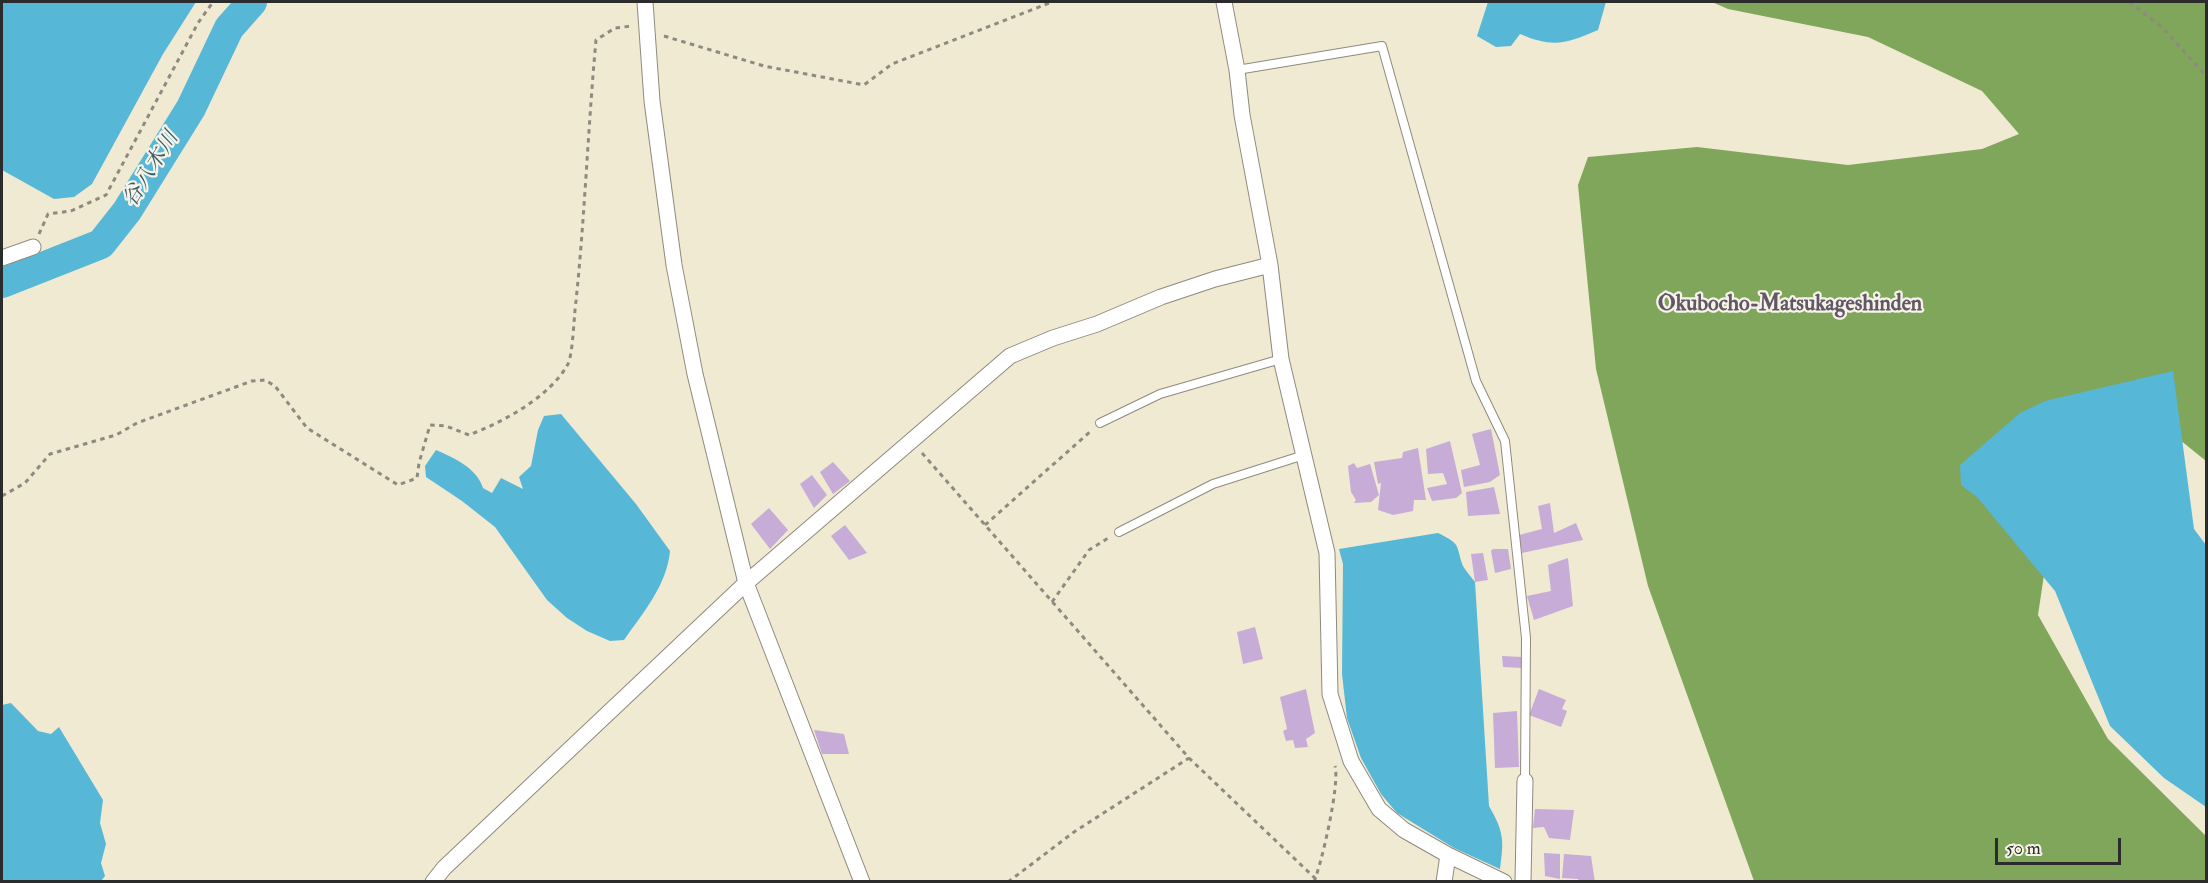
<!DOCTYPE html>
<meta charset="utf-8">
<style>
body{margin:0}
#map{position:relative;width:2208px;height:883px;overflow:hidden;background:#f0ead3;font-family:"IM FELL Double Pica",serif}
canvas{display:block}
.frame{position:absolute;inset:0;border:3px solid #2b2b2b;pointer-events:none}
.scale{position:absolute;left:1995px;top:838px;width:126px;height:27px;box-sizing:border-box;border:3px solid #2b2b2b;border-top:0;padding-left:8px;font-size:18px;line-height:21px;white-space:nowrap;color:#2b2b2b;-webkit-text-stroke:4px #f7f3e8;paint-order:stroke}
</style>
<div id="map">
<canvas width="2208" height="883"></canvas>
<div class="frame"></div>
<div class="scale">50 m</div>
</div>
<script>
const ctx = document.querySelector('canvas').getContext('2d');
ctx.lineJoin = 'round';
function fill(path, color) { ctx.fillStyle = color; ctx.fill(path, 'evenodd'); }
function stroke(path, color, width, dash) { ctx.strokeStyle = color; ctx.lineWidth = width; ctx.lineCap = dash ? 'butt' : 'round'; ctx.setLineDash(dash || []); ctx.stroke(path); }
function write(font, color, halo, rows, align = 'center') {
  ctx.font = font + ' "IM FELL Double Pica","Noto Serif JP",serif'; ctx.lineWidth = 4.5; ctx.setLineDash([]); ctx.textBaseline = 'middle'; ctx.strokeStyle = halo; ctx.fillStyle = color; for (const [text, x, y, turn = 0] of rows) {
    ctx.save(); ctx.translate(x, y); ctx.rotate((+turn || 0) * Math.PI / 180); ctx.textAlign = isNaN(turn) ? turn : align; if (halo) ctx.strokeText(text, 0, 0); ctx.fillText(text, 0, 0); ctx.restore();
  }
}
const forest = new Path2D(`
 M1712 2H2206V461L2164 427 2055 501 2038 615 2108 739 2206 836V881H1754L1648 586 1596 369 1578 185 1588 157 1697 147 1848 165 1982 149 2019 134 1982 91 1868 37 1728 9Z`);
const water = new Path2D(`
 M2 2H196L163 54 92 184 74 197 54 199 2 170Z
 M1488 2H1606L1598 30C1566 44 1553 48 1520 34L1511 46 1496 47 1477 36Z
 M2173 371 2194 529 2206 545V807L2164 778 2110 726 2055 591 1977 497 1961 485 1960 465 2020 413 2045 401Z
 M561 414 636 504 670 551C667 585 643 613 624 640L610 641 587 631 567 618 547 600 495 527 462 501 426 477 425 466 436 450C454 458 477 468 483 488L492 493 501 478 523 489 519 477 531 466 538 430 544 416Z
 M1438 533C1462 545 1455 544 1463 566 1466 571 1471 577 1475 582L1489 806C1504 832 1504 840 1500 869L1454 848 1397 813 1381 794 1361 758 1347 718 1342 674 1343 564 1339 549Z
 M11 703 38 731 51 734 59 727 103 800 100 823 106 844 101 863 105 876 101 881H2V705Z`);
const river = new Path2D(`
 M2 283 101 244 127 211 191 108 229 28 252 2`);
const building = new Path2D(`
 M1491 429 1500 475 1490 482 1464 487 1461 470 1480 465 1472 434Z
 M1450 441 1462 493 1456 498 1432 501 1427 488 1447 484 1443 473 1428 474 1426 449Z
 M1418 448 1426 500H1414L1413 511 1393 515 1378 510 1381 483 1378 484 1374 462 1402 458 1403 452Z
 M833 462 850 481 833 494 820 472Z
 M1354 463 1357 468 1370 464 1379 495 1371 502 1354 503 1356 500 1351 492 1348 466Z
 M812 475 827 495 814 508 800 484Z
 M1494 487 1500 514 1468 516 1466 492Z
 M1550 503 1554 533 1576 523 1583 540 1522 553 1519 535 1542 529 1538 506Z
 M769 508 788 530 770 549 751 524Z
 M845 525 867 553 849 560 831 536Z
 M1493 549H1508L1511 569 1495 573 1491 551Z
 M1483 553 1488 580 1475 582 1471 554Z
 M1568 558 1573 606 1534 620 1527 596 1551 591 1548 565Z
 M1255 627 1263 659 1243 664 1237 632Z
 M1502 656 1522 657V668L1503 667Z
 M1306 689 1315 733 1306 739 1308 747 1295 748 1293 740 1286 741 1283 731 1287 729 1280 697Z
 M1539 689 1566 700 1562 709 1567 711 1561 727 1529 715Z
 M1517 711 1519 767 1495 768 1493 713Z
 M814 730 844 734 849 754H822Z
 M1535 809 1574 810 1570 840 1549 838 1544 827 1533 828Z
 M1544 853 1560 854V879L1545 876Z
 M1564 854 1591 856 1595 882H1579L1578 879 1562 878Z`);
const path = new Path2D(`
 M2129 2 2162 27 2206 76
 M664 36 764 66 864 85 892 64 1052 2
 M39 234 48 214 71 211 106 195 198 23 213 2
 M922 453 1189 758 1319 882
 M2 496 25 483 50 454 116 435 137 423 252 381 265 380 275 386 307 428 398 485 417 478 419 463 430 425 446 426 469 435C503 422 550 397 568 364 573 354 574 314 576 301 585 214 588 127 596 40L615 28 632 26
 M985 525 1092 430
 M1052 602 1089 550 1110 537
 M1008 882 1074 832 1189 758
 M1314 882C1322 862 1340 784 1335 766`);
const lane = new Path2D(`
 M1237 70 1382 46 1476 381 1505 441 1526 638 1525 781
 M1100 423 1160 394 1281 359
 M1119 532 1213 484 1304 455`);
const street = new Path2D(`
 M645 2 652 101 674 265 695 374 746 583 862 882
 M1224 2 1237 70 1242 115 1270 265 1281 359 1327 553 1330 694 1351 761 1379 809 1404 830 1448 855 1504 882
 M2 258 33 247
 M433 882 444 868 746 583 1010 356 1053 338 1097 324 1161 297 1215 279 1270 265
 M1444 882 1448 855
 M1523 882 1525 781`);
const waterNames = [
 ["谷八木川",152,170,-58]
];
const quarterNames = [
 ["Okubocho-Matsukageshinden",1790,305]
];
fill(forest, '#80a65c');
fill(water, '#57b7d6');
stroke(river, '#57b7d6', 30);
fill(building, '#c6acd7');
stroke(lane, '#8e8a7f', 10);
stroke(street, '#8e8a7f', 17);
stroke(path, '#8e8a7f', 3, [4.5, 4.5]);
stroke(lane, '#fff', 8);
stroke(street, '#fff', 15);
write('italic 21px', '#3a5c67', '#f7f3e8', waterNames);
write('bold 22px', '#615867', '#f7f3e8', quarterNames);
</script>
